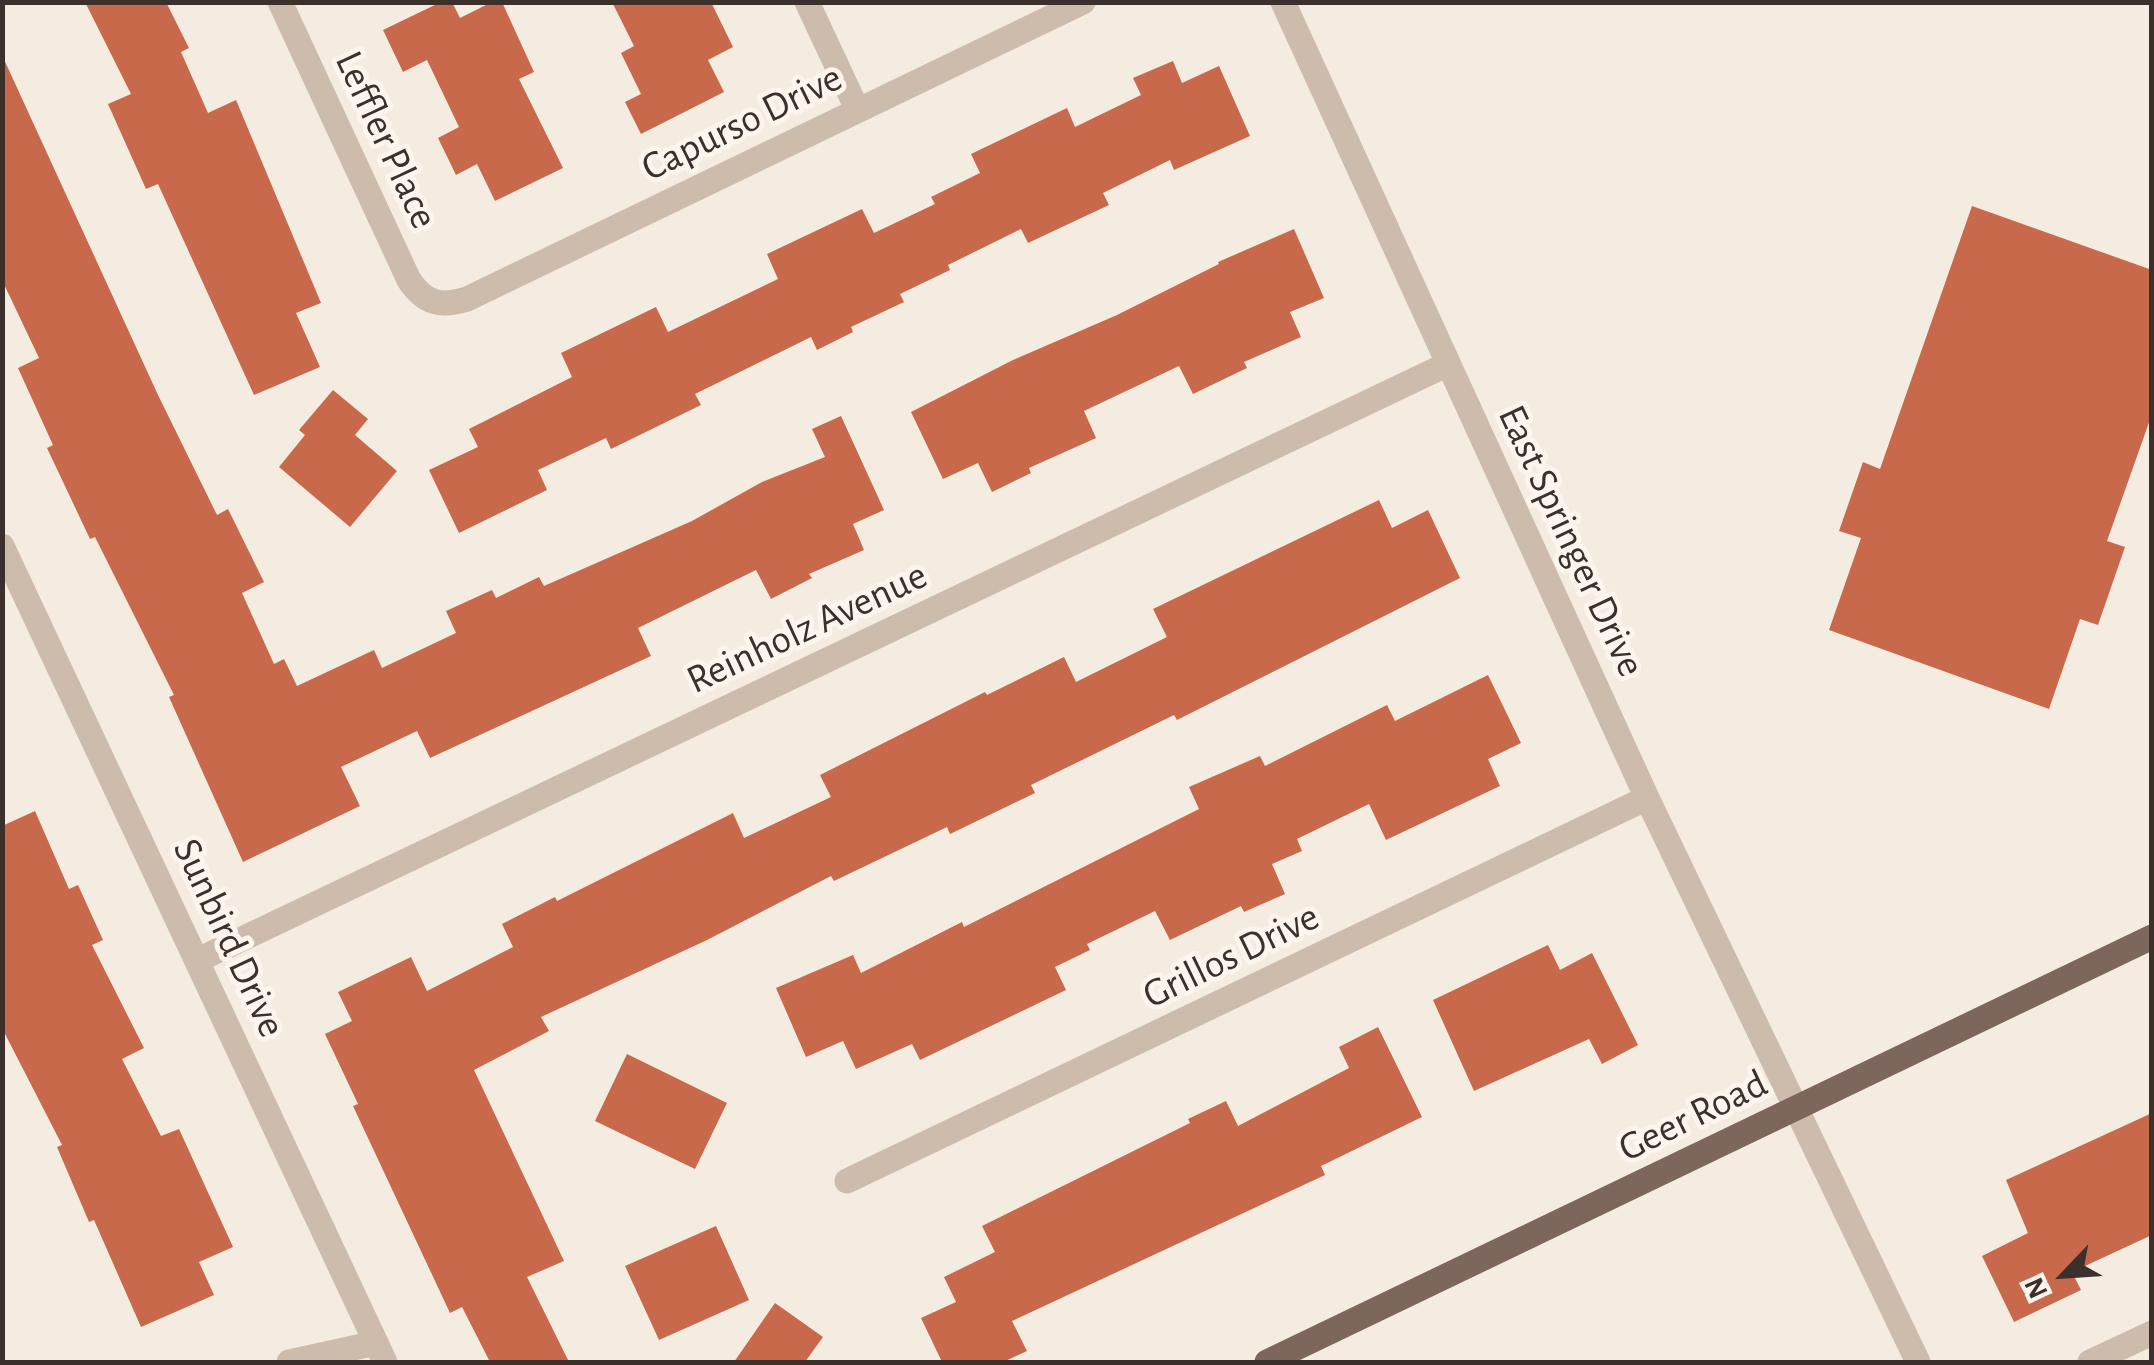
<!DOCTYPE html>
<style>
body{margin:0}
#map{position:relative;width:2154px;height:1365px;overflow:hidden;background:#f4ebe1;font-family:"Alegreya Sans",sans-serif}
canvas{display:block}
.frame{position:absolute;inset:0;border:5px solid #3b302b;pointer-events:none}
.north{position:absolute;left:2014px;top:1225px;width:100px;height:100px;-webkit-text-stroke:8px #fbf5ee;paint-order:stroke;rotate:245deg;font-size:28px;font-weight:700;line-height:40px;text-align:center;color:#3b302b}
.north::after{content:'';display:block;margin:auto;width:35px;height:45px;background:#3b302b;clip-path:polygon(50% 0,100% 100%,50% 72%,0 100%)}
</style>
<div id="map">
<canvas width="2154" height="1365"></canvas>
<div class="frame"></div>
<div class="north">N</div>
</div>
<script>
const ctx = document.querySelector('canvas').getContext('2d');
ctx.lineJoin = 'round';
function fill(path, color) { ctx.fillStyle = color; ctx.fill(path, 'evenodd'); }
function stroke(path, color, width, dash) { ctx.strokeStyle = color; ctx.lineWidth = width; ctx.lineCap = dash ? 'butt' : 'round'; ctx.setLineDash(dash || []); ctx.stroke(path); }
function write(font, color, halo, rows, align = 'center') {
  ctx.font = font + ' "Alegreya Sans",sans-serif'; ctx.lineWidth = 10; ctx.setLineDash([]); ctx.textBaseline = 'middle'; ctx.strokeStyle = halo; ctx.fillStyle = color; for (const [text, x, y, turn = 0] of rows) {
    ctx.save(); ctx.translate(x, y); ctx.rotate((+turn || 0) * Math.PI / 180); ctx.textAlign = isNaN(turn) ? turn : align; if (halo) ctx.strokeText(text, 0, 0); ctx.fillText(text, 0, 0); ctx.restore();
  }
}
const building = new Path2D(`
 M85 2H166L189 48 181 52 208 113 236 100 321 303 296 313 320 367 254 395 158 184 146 189 108 104 131 94Z
 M441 2H452L460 18 492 2H502L534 72 519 79 563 168 495 201 477 164 456 175 438 138 459 127 427 60 403 72 383 30Z
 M612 2H711L733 47 708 60 724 92 641 134 625 102 641 94 621 53 634 46Z
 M2 55 158 395 217 515 228 509 264 582 242 593 274 664 284 659 297 686 374 650 382 668 456 633 446 611 492 590 496 598 539 577 544 586 692 521 762 482 825 457 812 429 841 416 884 510 853 524 864 550 809 574 812 578 771 599 756 570 638 628 651 656 430 758 417 731 341 767 360 806 243 862 169 697 174 695 95 537 90 539 47 448 53 445 18 368 39 358 2 280Z
 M1173 61 1182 83 1219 66 1250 136 1174 170 1170 160 1103 193 1109 205 1028 243 1021 229 948 265 950 270 900 294 904 302 851 327 853 332 817 350 811 337 695 394 701 405 654 428 611 449 606 438 538 470 547 490 459 533 429 470 478 447 469 429 572 377 561 353 656 307 668 332 778 279 767 254 862 209 874 233 935 204 931 197 980 173 971 154 1067 108 1075 127 1141 95 1133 78Z
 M1972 206 2152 270V414L2107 541 2125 547 2098 625 2080 619 2049 709 1829 630 1861 538 1839 531 1863 462 1880 469Z
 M1294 229 1324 298 1290 312 1301 337 1244 362 1247 368 1193 394 1179 366 1084 411 1096 438 1029 468 1031 473 992 492 978 463 943 479 911 412 1013 360 1117 315 1219 264 1218 262Z
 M333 390 368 419 355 435 397 471 350 527 279 467 305 435 299 430Z
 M1379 500 1392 528 1428 510 1460 578 1177 720 1174 715 1031 785 1035 793 950 834 947 827 834 881 831 876 707 940 541 1017 549 1031 474 1070 564 1261 527 1277 569 1362H490L462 1307 450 1313 353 1106 358 1104 325 1034 352 1021 338 992 411 957 427 991 513 947 502 924 555 897 557 901 733 813 744 838 831 797 820 775 985 692 987 695 1064 657 1076 682 1167 637 1153 609Z
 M1488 675 1521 743 1488 759 1500 786 1386 840 1369 804 1297 839 1302 851 1272 864 1285 894 1244 912 1241 906 1170 940 1155 911 1087 944 1090 950 1055 967 1066 990 920 1060 912 1044 856 1069 843 1041 806 1057 776 988 853 955 861 973 962 922 964 927 1199 809 1189 787 1260 756 1265 766 1387 705 1395 721Z
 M35 811 69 889 78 885 103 940 92 945 144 1048 122 1059 161 1136 179 1129 233 1247 199 1262 214 1295 141 1327 94 1220 89 1222 57 1147 62 1145 2 1028V826Z
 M1548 945 1560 970 1592 953 1638 1045 1602 1064 1589 1039 1474 1091 1433 1000Z
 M1378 1027 1422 1117 1321 1166 1325 1175 1012 1321 1027 1351 1003 1362H942L921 1318 956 1302 944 1277 995 1252 982 1226 1190 1123 1188 1119 1226 1101 1238 1126 1349 1068 1339 1047Z
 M627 1054 727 1103 695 1169 595 1121Z
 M2152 1113V1235L2072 1272 2081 1290 2014 1322 1982 1256 2028 1233 2006 1180Z
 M716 1226 749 1300 659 1340 625 1266Z
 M775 1303 823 1337 805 1362H734Z`);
const street = new Path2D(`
 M280 2 409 280C425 304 441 307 467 299L1083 2
 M807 2 857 109
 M1283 2 1647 798 1918 1362
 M2 546 385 1362
 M198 960 1448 364
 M847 1181 1647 798
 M289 1362 376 1343
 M2090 1362 2152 1333`);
const primary = new Path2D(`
 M1267 1362 2152 937`);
const streetNames = [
 ["Capurso Drive",742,123,-26],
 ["Leffler Place",386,140,65],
 ["East Springer Drive",1571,541,65],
 ["Reinholz Avenue",807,628,-25],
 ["Sunbird Drive",229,938,65],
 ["Grillos Drive",1231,956,-26],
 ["Geer Road",1693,1116,-26]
];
fill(building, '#c8694b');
stroke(street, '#cdbbac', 25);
stroke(primary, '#7d675c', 25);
write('40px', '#3b302b', '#fbf5ee', streetNames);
</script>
